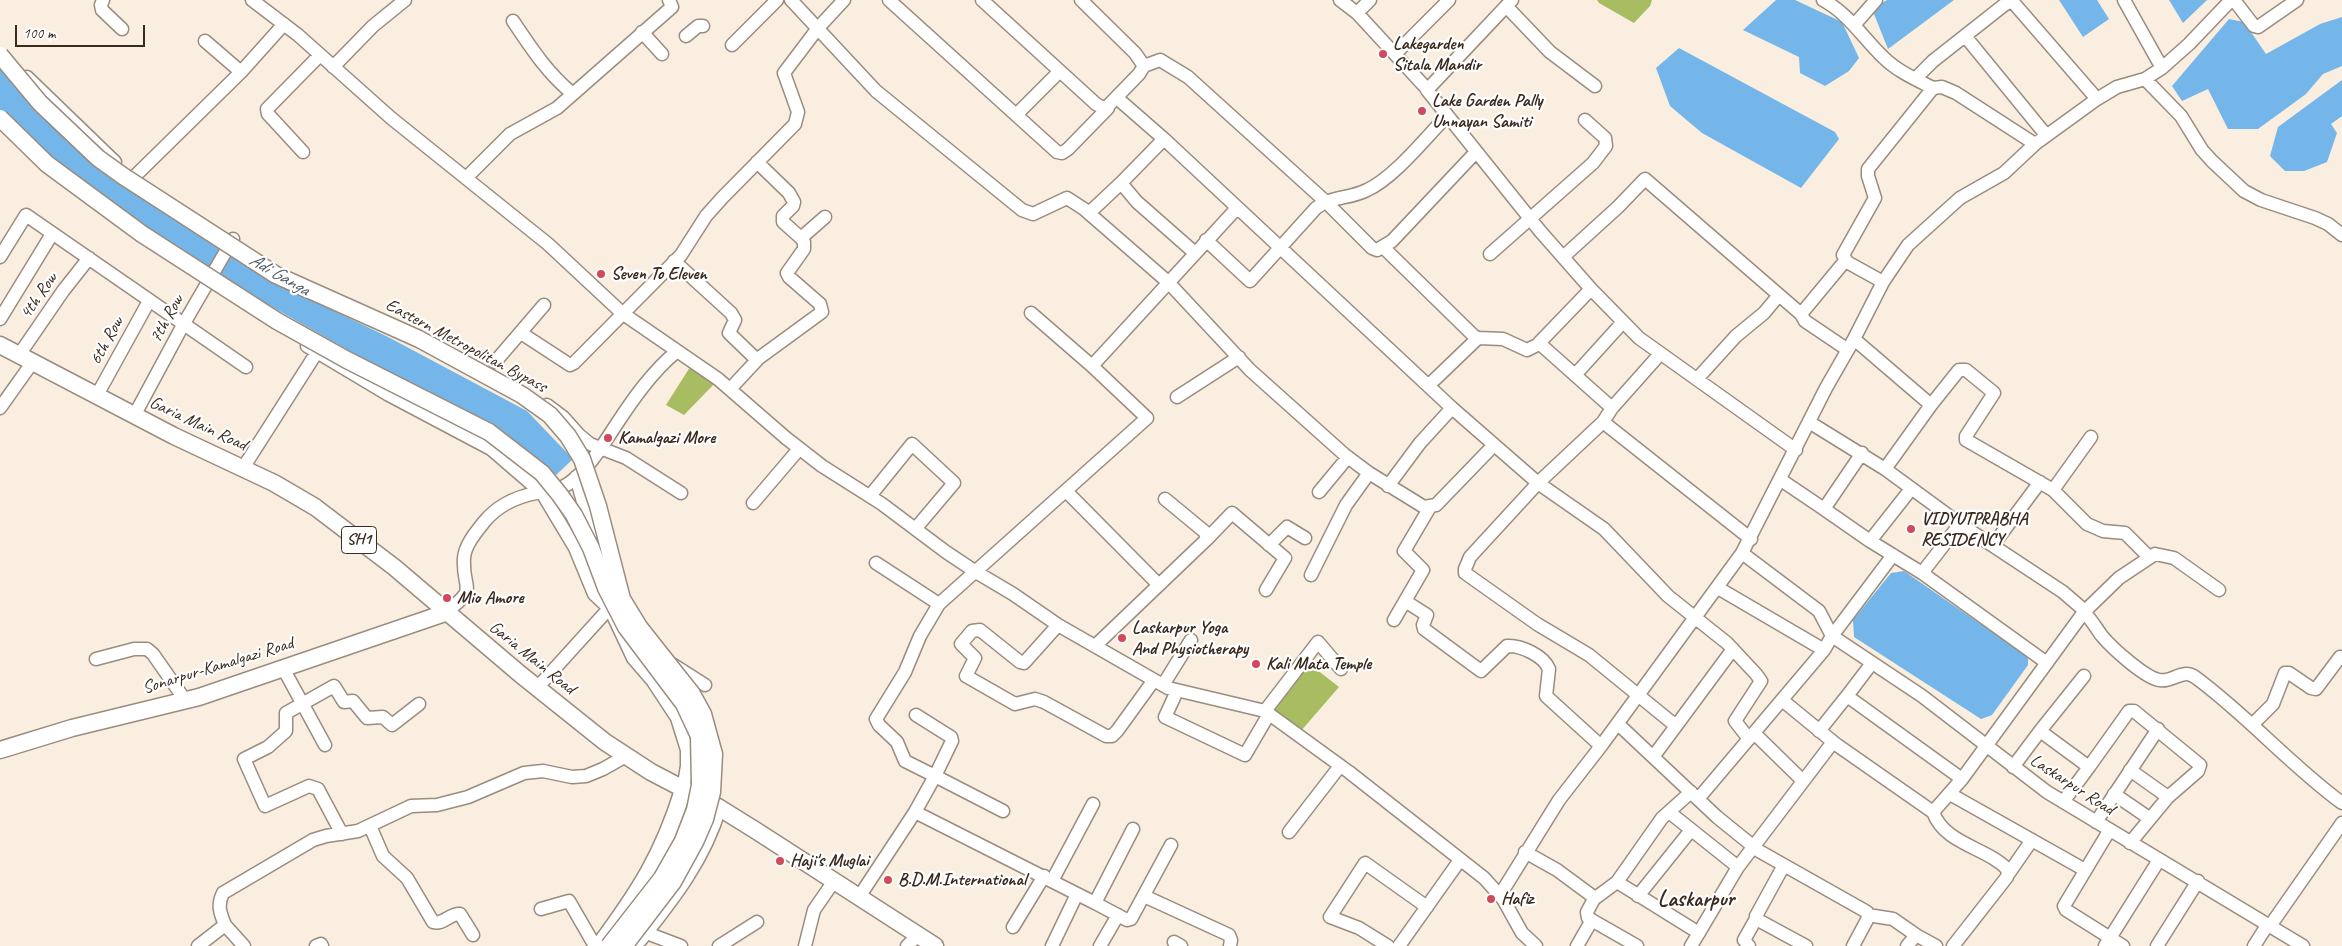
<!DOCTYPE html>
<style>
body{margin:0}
#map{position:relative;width:2342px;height:946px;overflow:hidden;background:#f9eedf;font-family:Caveat,sans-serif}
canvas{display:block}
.scale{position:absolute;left:15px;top:25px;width:130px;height:22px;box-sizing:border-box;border:2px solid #3b2a1e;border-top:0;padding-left:6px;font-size:15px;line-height:18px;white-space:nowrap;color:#3b2a1e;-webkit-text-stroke:4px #fff;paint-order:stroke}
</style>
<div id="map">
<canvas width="2342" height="946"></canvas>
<div class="scale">100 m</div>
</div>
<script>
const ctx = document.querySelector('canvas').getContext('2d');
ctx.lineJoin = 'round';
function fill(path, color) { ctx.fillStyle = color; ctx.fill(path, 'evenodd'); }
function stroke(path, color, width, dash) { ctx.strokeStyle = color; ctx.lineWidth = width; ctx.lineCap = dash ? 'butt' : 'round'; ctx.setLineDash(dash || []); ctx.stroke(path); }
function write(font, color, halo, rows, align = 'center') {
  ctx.font = font + ' Caveat,sans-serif'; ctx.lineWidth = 4.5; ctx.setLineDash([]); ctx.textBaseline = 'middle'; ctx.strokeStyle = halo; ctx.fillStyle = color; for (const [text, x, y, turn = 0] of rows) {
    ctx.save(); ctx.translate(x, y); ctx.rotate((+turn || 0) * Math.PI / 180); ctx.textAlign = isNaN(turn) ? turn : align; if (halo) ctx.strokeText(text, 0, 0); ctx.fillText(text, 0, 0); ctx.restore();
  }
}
const green = new Path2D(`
 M1597 0H1652L1650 6 1634 23 1599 3Z
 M692 364 718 380 684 415 666 405Z
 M1307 662 1339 687 1300 732 1271 710Z`);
const water = new Path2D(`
 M1776 0H1795L1842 22 1859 58 1849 71 1825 86 1800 73 1799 57 1743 30Z
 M1887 0H1954L1888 49 1872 9Z
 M2059 0H2097L2109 19 2083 37Z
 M2169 0H2207L2183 23Z
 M2342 17V66L2323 74 2306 94 2258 129H2228L2208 89 2182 101 2172 86 2229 19 2244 22 2266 54 2320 24Z
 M1679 48 1835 132 1839 139 1801 188 1702 133 1670 106 1656 68Z
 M0 63 75 144 271 280 390 338 527 411 573 459 554 477 381 369 267 304 138 221 49 157 0 110Z
 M2342 80V116L2331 124 2337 133 2327 162 2304 171H2285L2270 156 2278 127Z
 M1904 571 2028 657V665L1992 715 1981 719 1854 637 1853 620 1891 573Z`);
const minor = new Path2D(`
 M103 0 101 5 102 10 122 29
 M252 0 298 35 391 118 548 244 622 313 718 379 786 438 822 466 882 504 946 552 976 572 1013 594 1058 625 1168 688 1265 711 1349 772 1484 878 1503 899 1522 933 1536 946
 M791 0 876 91 1022 210 1033 214 1067 198 1084 209 1168 282 1250 370 1345 455 1369 473 1424 507 1436 505 1494 445
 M889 0 1057 152 1062 153 1068 149 1108 108
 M982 0 1096 104 1105 109 1139 74 1144 66 1135 53 1081 0
 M1340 0 1357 13 1427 89
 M1512 0 1427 90 1540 231 1591 289 1639 338 1796 450
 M1823 0C1849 14 1863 38 1883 57 1897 71 1915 79 1933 88
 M2124 0 2162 68
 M2234 0 2254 26 2258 27 2297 0
 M1506 6 1550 52 1595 86
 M1357 13 1370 0
 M513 21C531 48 548 74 573 94
 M1855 24 1876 0
 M642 32 662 54
 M686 36 698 26H703
 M1965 36 2046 135
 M205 41 241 72
 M732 45 777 0
 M1395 54 1449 0
 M1144 66 1160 60 1188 77 1325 201 1372 248 1377 250 1392 241 1476 152
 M333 67 373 26 405 0
 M27 77 115 162
 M1915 79 1933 61 2004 5 2012 1 2097 99
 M2145 79 2181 116 2202 150 2212 161 2244 191 2261 200 2315 218 2328 224 2342 235
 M1117 98 1164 139 1452 408 1538 483 1604 529 1668 596 1727 643 1756 674 1761 681 1735 721 1749 739
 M1016 115 1060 71
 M1164 139 1121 183 1137 202 1195 253
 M303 152 268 114 267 109 320 55
 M757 162 789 193 794 202 793 206 783 216V222L801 238 825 217
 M135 176 241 72 284 24
 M466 178 510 134 557 108 672 7 669 0
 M1089 213 1121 183
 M1206 240 1250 281 1316 208C1331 196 1350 199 1367 190 1394 178 1426 137 1447 116
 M1384 248 1474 336 1478 338 1503 339 1527 350 1539 344
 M1490 254 1593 163 1606 146 1605 138 1585 120
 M0 257 26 215 246 367
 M1563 257 1618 207 1645 179 1801 314
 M674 261 731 313 735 320 729 333 757 360
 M1845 261 1801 314 1805 321 1848 350
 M1883 282 1847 262 1843 255 1875 198 1868 176V169L1933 88 1942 87 1956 93 2035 144
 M1591 289 1539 343 1612 408
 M1031 313 1092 366
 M0 319 52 234
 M521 333 570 365 574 363 681 255 706 216 722 198 795 124 798 112 784 73 818 28 844 0
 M1854 339 1931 405 1885 469
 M307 346 389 395 491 449 542 493 575 548 594 594 610 609 633 658 652 680 677 718 687 750V766L683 790
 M1660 354 1612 408 1603 422 1751 539
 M19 355 63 291 89 258
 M495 362 544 305
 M1575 375 1623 322
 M1697 379 1736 336 1764 313 1779 295
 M1429 385 1478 338
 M730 389 759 358 822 312 820 304 789 277 787 273 804 249V242L801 238
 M96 397 149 301
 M1177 397 1239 357
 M547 405 563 417 579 435 590 444 626 458 681 493
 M1931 405 1959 370H1966L1994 393 1966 436V440L2053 490 2087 524 2103 531 2125 533 2149 557
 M0 408 32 363
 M134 416 183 325 233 239
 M1603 422 1538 483 1470 557 1465 569V573L1537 624 1589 655 1676 726 1733 649
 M1809 422 1885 469 1960 524 2063 592 2085 611
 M1862 453 1824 509 1870 541 1922 573 1960 524
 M243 468 317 352
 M576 477 595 544
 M1781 480 1824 509
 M1388 486 1420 443 1452 408
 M2053 490 2091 437
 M1066 491 1159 585
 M1319 492 1348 457
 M870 496 912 444 954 483 916 528
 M753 503 799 449
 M1207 539 1232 513 1285 558 1266 590
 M1870 541 1911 489
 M1269 545 1287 527 1305 538
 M1993 545 2040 482
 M1893 555 1832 636 1922 696 2047 792 2303 946
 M876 563 939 604
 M1922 573 2047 663
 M1311 575 1346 505 1369 473
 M1718 588 1824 650
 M1405 601 1427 615 1423 625 1424 629 1481 671 1507 646C1521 645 1544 656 1549 669L1546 696 1601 746
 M2084 612 2119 578 2155 554 2174 558 2219 590
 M445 613C480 586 462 592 464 558 465 545 476 532 484 522 497 506 516 497 536 493 547 491 558 491 568 484 589 469 602 446 616 425 633 399 652 372 676 352
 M1394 620 1423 570 1404 551 1430 507
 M1058 625 1024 663 1020 662 980 630 972 631 961 644 975 658 966 676 1015 704 1035 699 1044 702 1106 736H1112L1117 731 1154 680
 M1095 646 1207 539 1205 532 1165 499
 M96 659 134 649H147L153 654 185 700
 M1872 663 1847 696 1962 779
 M672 664 705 685
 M283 668 325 745
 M2084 676 2040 731 2089 767 2129 711H2134L2200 765 2198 771 2168 797 2130 843
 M1163 685 1191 640
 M537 688 614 603
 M1177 691 1165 717 1245 755 1269 714
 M1782 700 1837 745 1933 812 1962 779 2084 612C2091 619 2096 628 2102 636 2112 648 2144 677 2159 680 2172 683 2182 668 2195 677 2247 715 2290 765 2342 803
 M1265 711 1318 642 1341 669
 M916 715 951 737 952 741 935 776 1003 811
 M1618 724 1717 817 1759 851 1867 912 1868 918 1853 946
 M2252 725 2273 704 2285 673H2289L2311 688 2316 689 2340 657
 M1819 731 1847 696
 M1754 733 1803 781
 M1653 757 1676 726
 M2013 767 2040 731
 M2130 770 2168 797
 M1950 794 2085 870
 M2114 794 2149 818
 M1698 799 1824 650 1832 636 1819 611 1742 553
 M2063 802 2089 767
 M915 812 1095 903 1133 829
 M1669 812 1738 867
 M1933 812C1945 845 1987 847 2008 870L2007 877 1953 946
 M2096 822 2158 729
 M370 826 383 856 407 878 433 922C444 925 450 913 460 914L473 935
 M2109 831 2064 906 2066 910 2123 946
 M1289 832 1340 766
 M342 834 318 789 309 786 265 806 244 759 268 747 286 731V713L334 686 344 702 353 701 367 718 383 717 392 725 419 704
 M1525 852 1557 870 1595 898
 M1784 865 1756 916 1758 920 1806 946
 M2009 873 2032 840
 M1052 881 1093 804
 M1617 882 1699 933
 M1500 895 1559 800 1601 746 1742 553 1826 388 1854 339 1883 282 1908 245 1960 198 2004 173 2035 144 2097 99 2117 87 2145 79 2162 68 2189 44 2231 0
 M1144 896 1229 935 1231 940 1230 946
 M1638 896 1691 830
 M859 897 915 812 935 776 905 761 897 742 879 725 876 719 905 672 920 636 939 604 1147 418 1092 366 1237 208
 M1095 903 1127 920 1131 919 1171 845
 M541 909 569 901 595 946
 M1868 915 1893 919 1916 935
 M225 925 244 946
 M2270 926 2342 823
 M1013 927 1044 876
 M644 932 681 946
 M1174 942 1181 946
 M198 946 225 925C220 913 217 905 223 893L313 840 326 836 358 831 411 806 437 805 468 797 524 773 543 771 572 777 586 776 603 769 626 756
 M316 946 321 944 322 946
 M719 946 757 922
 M805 946 814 910 834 881
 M907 946 918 935
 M1052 946 1077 894
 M1100 946 1118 915
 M1388 946 1359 928 1330 917 1365 863 1427 907
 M1399 946 1460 860
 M1577 946 1592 920
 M1637 946 1588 918 1587 912 1594 899 1617 882 1662 818 1691 792
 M1691 946 1738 867 1833 742
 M1749 946 1744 940 1757 917
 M1907 946 1916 935 1936 946
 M2105 946 2159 860
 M2157 946 2198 881
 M2254 946 2268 924`);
const major = new Path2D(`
 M0 345 174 436 274 483 315 507 394 567 520 674 605 742 651 772 718 807 755 830 935 946
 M0 750 72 728 199 697 445 613
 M639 939C672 898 703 858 718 807
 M599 946C639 892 663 855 683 790`);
const majorBridge = new Path2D(`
 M0 55 40 103 98 158 123 176 276 275 419 339 522 395 550 415 568 436 582 459 598 506 622 599 639 627 692 694 703 714 714 754 712 792 705 819 695 842 673 882 624 946
 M0 118 47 164 142 234 277 321 347 360 489 432 542 473 560 495 574 515 591 548 606 588 626 627 684 704 699 736 700 785 695 810 683 841 662 878 609 946`);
const markers = [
 [1383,54,5,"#d1495b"],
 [1422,111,5,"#d1495b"],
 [601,274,5,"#d1495b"],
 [608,438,5,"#d1495b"],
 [1911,529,5,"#d1495b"],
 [447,598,5,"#d1495b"],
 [1122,638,5,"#d1495b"],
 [1256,664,5,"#d1495b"],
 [780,861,5,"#d1495b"],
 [888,880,5,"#d1495b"],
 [1491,899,5,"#d1495b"]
];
const shields = [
 [359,540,35]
];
const shieldNames = [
 ["SH1",359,540]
];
const poiNames = [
 ["Lakegarden",1393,44],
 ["Sitala Mandir",1393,65],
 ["Lake Garden Pally",1432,101],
 ["Unnayan Samiti",1432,122],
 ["Seven To Eleven",611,274],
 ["Kamalgazi More",618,438],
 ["VIDYUTPRABHA",1921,519],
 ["RESIDENCY",1921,540],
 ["Mio Amore",457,598],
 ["Laskarpur Yoga",1132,628],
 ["And Physiotherapy",1132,649],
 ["Kali Mata Temple",1266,664],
 ["Haji's Muglai",790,861],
 ["B.D.M.International",898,880],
 ["Hafiz",1501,899]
];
const streetNames = [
 ["4th Row",39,296,-55],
 ["7th Row",167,319,-61],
 ["6th Row",107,341,-61],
 ["Eastern Metropolitan Bypass",466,346,28],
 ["Garia Main Road",198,424,25],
 ["Garia Main Road",532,658,39],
 ["Sonarpur-Kamalgazi Road",218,666,-17],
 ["Laskarpur Road",2072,785,33]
];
const waterNames = [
 ["Adi Ganga",279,275,30]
];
const districtNames = [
 ["Laskarpur",1696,900]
];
fill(green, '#a8bc61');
fill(water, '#74b6e9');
stroke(minor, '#9a8c7e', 15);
stroke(major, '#9a8c7e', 19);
stroke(minor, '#fff', 12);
stroke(major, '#fff', 16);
stroke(majorBridge, '#9a8c7e', 19, []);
stroke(majorBridge, '#fff', 16);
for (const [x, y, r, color] of markers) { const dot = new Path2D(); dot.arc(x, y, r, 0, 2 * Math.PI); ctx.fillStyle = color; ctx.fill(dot); stroke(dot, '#fff', 2); }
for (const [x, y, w] of shields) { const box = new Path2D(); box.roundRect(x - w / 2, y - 13.5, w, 27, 4); ctx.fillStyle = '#fff'; ctx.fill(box); stroke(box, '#3b2a1e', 1); }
write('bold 16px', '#3b2a1e', null, shieldNames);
write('bold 18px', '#3b2a1e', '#fff', poiNames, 'left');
write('18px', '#3b2a1e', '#fff', streetNames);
write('italic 19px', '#4f5b65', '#fff', waterNames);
write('bold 22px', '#3b2a1e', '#fff', districtNames);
</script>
